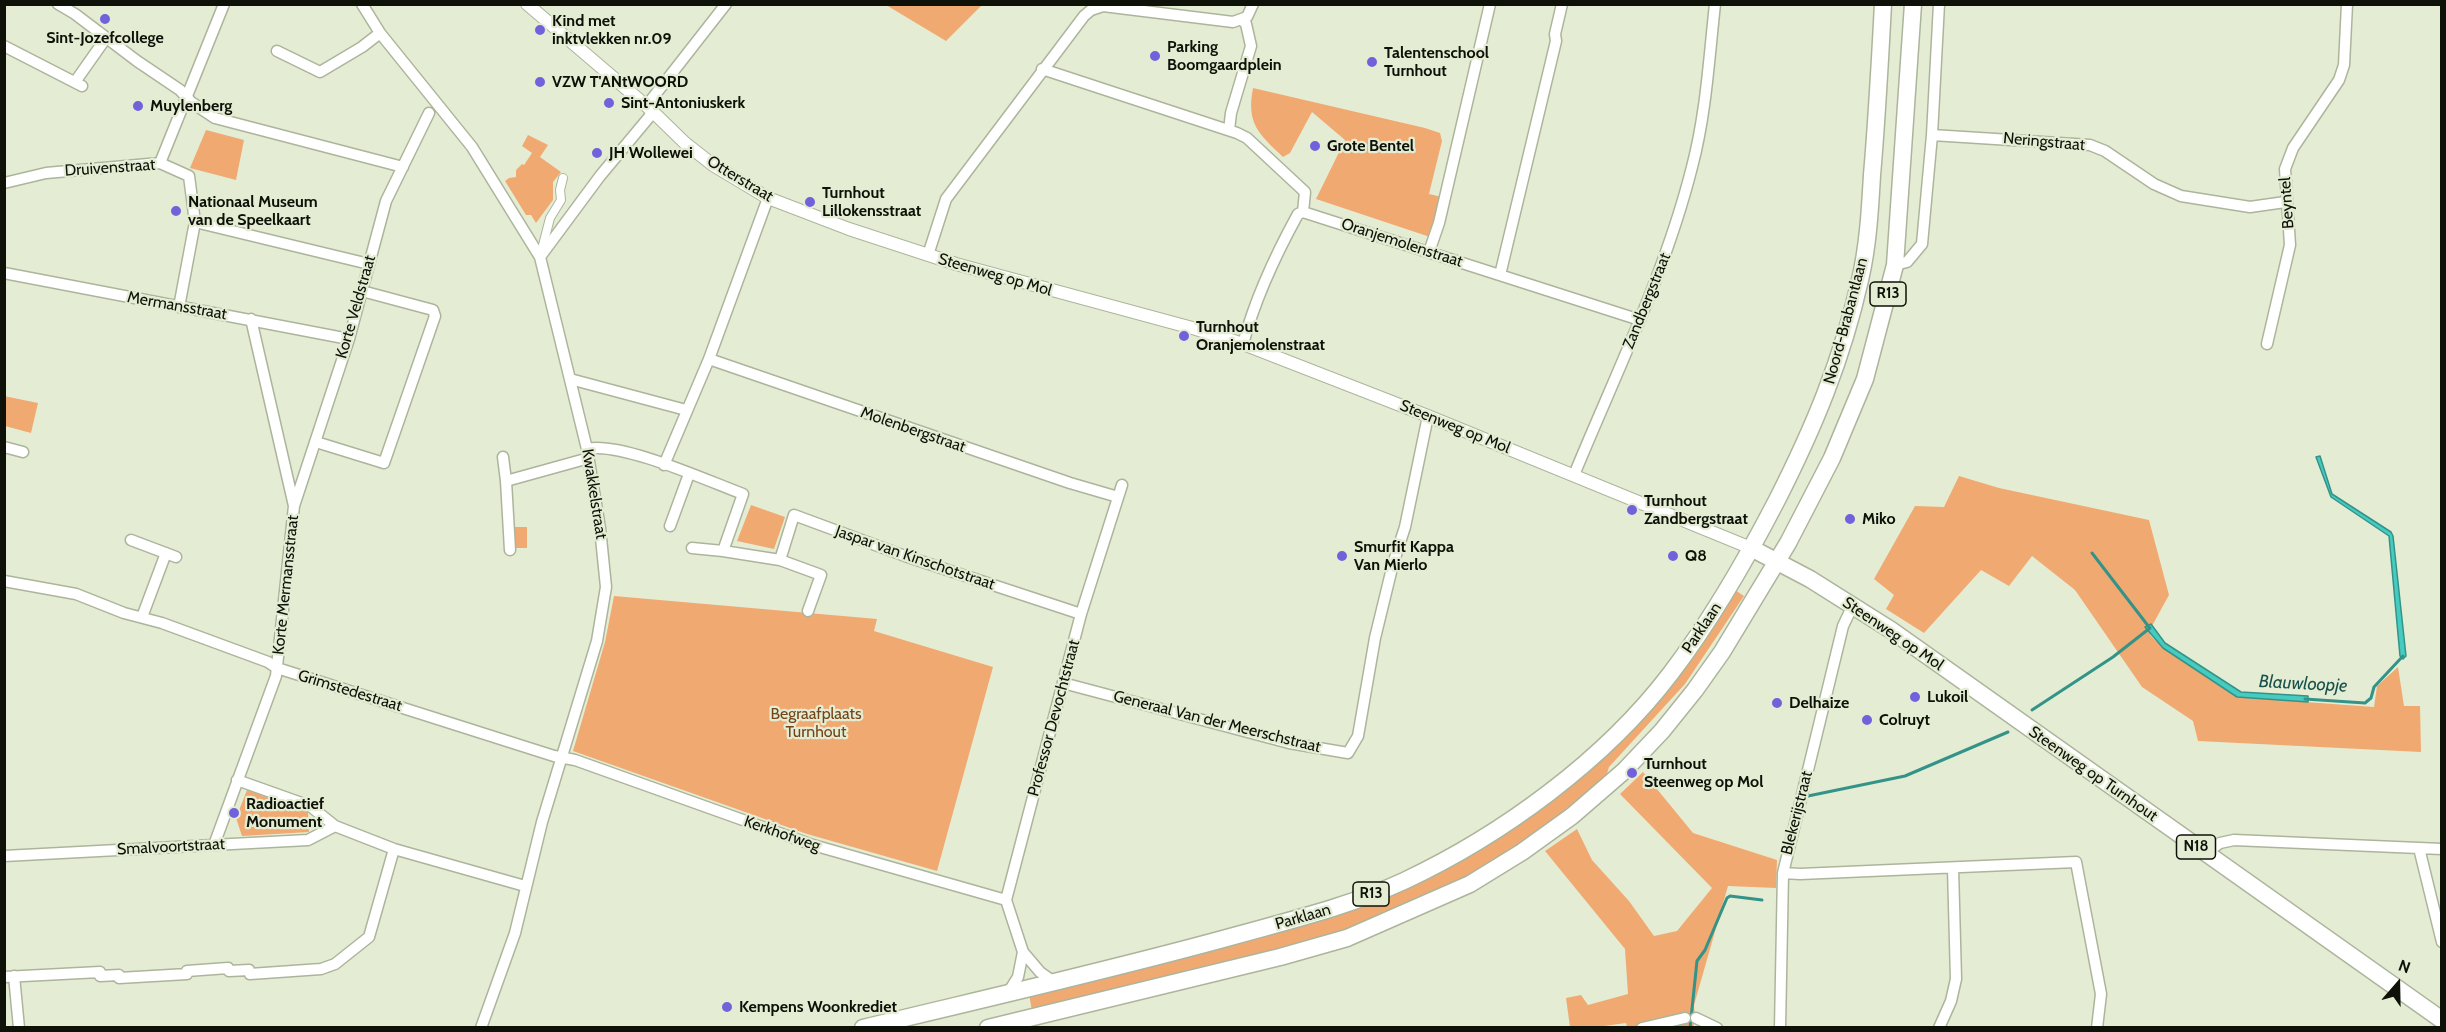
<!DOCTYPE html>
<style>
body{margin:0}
#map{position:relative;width:2446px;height:1032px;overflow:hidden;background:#e4edd3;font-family:Cabin,sans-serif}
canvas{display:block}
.frame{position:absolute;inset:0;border:6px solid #0e1108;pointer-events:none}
.north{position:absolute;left:2368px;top:954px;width:60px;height:60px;-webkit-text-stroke:4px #e4edd3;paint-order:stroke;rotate:20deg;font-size:16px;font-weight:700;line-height:24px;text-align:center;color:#0e1108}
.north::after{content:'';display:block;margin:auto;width:21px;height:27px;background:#0e1108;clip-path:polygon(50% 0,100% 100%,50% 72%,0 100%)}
</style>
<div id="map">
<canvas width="2446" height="1032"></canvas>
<div class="frame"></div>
<div class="north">N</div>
</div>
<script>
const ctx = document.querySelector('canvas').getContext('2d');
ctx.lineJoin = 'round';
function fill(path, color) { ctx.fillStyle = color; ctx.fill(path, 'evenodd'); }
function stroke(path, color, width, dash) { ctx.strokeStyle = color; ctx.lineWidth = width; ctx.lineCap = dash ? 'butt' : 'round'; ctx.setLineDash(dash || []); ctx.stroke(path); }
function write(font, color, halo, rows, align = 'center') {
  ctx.font = font + ' Cabin,sans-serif'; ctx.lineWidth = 4.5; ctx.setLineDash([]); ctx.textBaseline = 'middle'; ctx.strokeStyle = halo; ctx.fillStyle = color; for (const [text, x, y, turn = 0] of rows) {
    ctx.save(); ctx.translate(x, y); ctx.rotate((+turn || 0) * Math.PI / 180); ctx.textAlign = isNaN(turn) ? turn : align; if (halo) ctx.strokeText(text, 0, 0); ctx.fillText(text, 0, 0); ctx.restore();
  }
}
const green = new Path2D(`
 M886 5H982L946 41Z
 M1253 88 1425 128 1440 133 1442 141 1429 194 1442 197 1430 237 1316 199 1345 140 1312 112 1290 153 1283 157C1259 134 1246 124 1253 88Z
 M206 130 244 140 236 180 190 168Z
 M528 135 548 145 540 157 561 172 553 182V200L536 223 531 215H526L505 181 509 178 516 177V170L522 164 524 165 532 153 522 146Z
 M4 396 38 403 31 433 5 426Z
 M1959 476 1999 488 2149 520 2169 595 2152 626 2150 635 2163 648 2237 697 2374 707 2377 686 2398 667 2404 706H2420L2421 752 2198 741 2193 721 2142 687 2075 590 2032 556 2009 586 1981 570 1924 633 1886 609 1894 595 1874 579 1915 506 1944 507Z
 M751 505 785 517 774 549 737 541Z
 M513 527H527V548H514Z
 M1735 590 1744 596 1685 684 1609 767 1606 777 1565 811 1490 864 1438 892 1350 930 1032 1011 1029 994 1321 920 1388 896 1610 749Z
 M614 596 877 619 874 631 993 667 937 871 807 834 573 751 605 642Z
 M1643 772 1693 833 1777 860 1776 888 1728 886 1694 1005 1695 1021 1693 1027H1627L1626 1023 1597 1027H1570L1566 998 1581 995 1588 1005 1628 994 1625 949 1545 851 1577 829 1592 860 1629 901 1654 936 1677 931 1712 888 1620 794Z
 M247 790 308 812 309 832 242 836 236 818Z`);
const water = new Path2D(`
 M2320 456 2332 494 2391 532 2393 536 2406 656 2403 659 2400 656 2389 536 2331 497 2316 457Z
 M2151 624 2165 643 2241 692 2308 696V702L2237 697 2163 648 2145 627Z`);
const stream = new Path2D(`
 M2092 553 2149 627
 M2305 699 2365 703 2371 698 2374 687 2403 656
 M2032 710 2113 657 2150 628
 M1808 796 1905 776 2008 732
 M1690 1028 1697 961 1705 950 1727 898 1730 896 1762 900`);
const pedestrian = new Path2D(`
 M542 249 550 218 561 200 560 190 563 178`);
const minor = new Path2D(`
 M58 4 75 14 137 61 180 90 191 102 215 118 403 167
 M362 4 380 33 472 147 540 257 587 449 600 528 606 587 597 641 542 822 515 933 481 1028
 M4 46 82 86
 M277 51 320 72 362 47 380 33
 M1042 69 1237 133 1247 138 1305 192 1303 212
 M75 82 106 38
 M1229 130 1231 113 1251 46 1246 24 1242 20
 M1932 135 2090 145 2105 151 2154 184 2181 196 2250 207 2285 202
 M160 163 224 4
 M4 183 46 173 160 163 189 176 195 222 179 307
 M1303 212 1640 320
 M195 222 369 264
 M1429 252 1439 223 1490 4
 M928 255 946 199 1084 16 1091 10 1103 6 1233 22 1247 17 1253 4
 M540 257 600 176 650 116 651 100 726 4
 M1895 265 1907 262 1922 244 1932 135 1939 4
 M4 273 349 339
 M1500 275 1556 41 1555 34 1562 4
 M1243 344C1255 299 1276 254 1298 214L1303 212
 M2267 344 2290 245 2285 169 2293 148 2339 80 2344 65 2347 4
 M709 359 1070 483 1118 497
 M570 379 686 410
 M316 442 384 463 435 316 433 310 362 291
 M4 447 23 452
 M587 449C620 441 708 481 743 494L723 551 692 548
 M503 457 506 481
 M664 465 709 359 768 198
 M1574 475C1616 373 1665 274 1692 167 1706 114 1709 59 1715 4
 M294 506 349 339 386 201 429 113
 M670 526 689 474
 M131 540 176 557
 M510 550 506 481 589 458
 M723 551 780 560 794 515 905 556 1081 614
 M780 560 821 575 808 611
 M4 581 76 594 124 613 162 623 268 662 277 668 554 756 575 760 813 845 1006 900
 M142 617 166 553
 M1063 683 1289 743 1348 753 1358 736 1375 638 1393 564 1405 527 1428 416
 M237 780 310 806 335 826 394 849 525 886
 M214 845 276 676 294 506 251 319
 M2419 848 2442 942
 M2206 853 2220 843 2234 840 2442 849
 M4 856 308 840 335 826
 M1783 873 1800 874 2076 862 2101 994 2097 1028
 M1023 952 1040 972 1054 982
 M14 976 19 1028
 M4 977 100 972V976L119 975V978L187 974V971L228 968 229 971 249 970 250 974 321 969 335 964 369 937 394 849
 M1008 993 1018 977 1023 952 1006 900 1081 614 1122 485
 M1696 1018 1717 1028
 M1642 1028 1685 1018
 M1780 1028 1783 873 1843 626 1853 605
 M1939 1028 1951 1001 1956 979 1953 868`);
const tertiary = new Path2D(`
 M527 4 650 109 685 143 713 165 768 198 849 229 956 264 1196 329 1243 344 1428 416 1751 548`);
const primary = new Path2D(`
 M1751 548 1810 579 1891 630 2442 1020
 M863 1028C987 998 1111 970 1234 936 1291 920 1350 906 1404 881 1502 835 1605 760 1671 673 1712 619 1746 560 1777 500 1814 427 1842 360 1860 280 1868 246 1870 210 1872 175 1877 118 1880 61 1883 4
 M988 1028 1280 957 1347 938 1470 884 1522 852 1572 816 1624 771 1662 731 1695 690 1722 652 1788 543 1832 458 1865 379 1895 265 1913 4`);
const markers = [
 [105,19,6,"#7162dc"],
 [540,30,6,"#7162dc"],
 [1155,56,6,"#7162dc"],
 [1372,62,6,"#7162dc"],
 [540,82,6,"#7162dc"],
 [609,103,6,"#7162dc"],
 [138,106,6,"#7162dc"],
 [1315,146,6,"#7162dc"],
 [597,153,6,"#7162dc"],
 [810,202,6,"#7162dc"],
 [176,211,6,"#7162dc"],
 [1184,336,6,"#7162dc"],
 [1632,510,6,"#7162dc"],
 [1850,519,6,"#7162dc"],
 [1342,556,6,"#7162dc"],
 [1673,556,6,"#7162dc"],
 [1915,697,6,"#7162dc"],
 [1777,703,6,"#7162dc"],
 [1867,720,6,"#7162dc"],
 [1632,773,6,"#7162dc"],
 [234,813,6,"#7162dc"],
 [727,1007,6,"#7162dc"]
];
const shields = [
 [1888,294,36],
 [2196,847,39],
 [1371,894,36]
];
const shieldNames = [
 ["R13",1888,294],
 ["N18",2196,847],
 ["R13",1371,894]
];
const poiNames = [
 ["Kind met",552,21],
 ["inktvlekken nr.09",552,39],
 ["Sint-Jozefcollege",105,38,"center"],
 ["Parking",1167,47],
 ["Boomgaardplein",1167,65],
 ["Talentenschool",1384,53],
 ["Turnhout",1384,71],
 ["VZW T'ANtWOORD",552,82],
 ["Sint-Antoniuskerk",621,103],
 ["Muylenberg",150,106],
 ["Grote Bentel",1327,146],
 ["JH Wollewei",609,153],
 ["Turnhout",822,193],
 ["Lillokensstraat",822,211],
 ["Nationaal Museum",188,202],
 ["van de Speelkaart",188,220],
 ["Turnhout",1196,327],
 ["Oranjemolenstraat",1196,345],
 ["Turnhout",1644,501],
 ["Zandbergstraat",1644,519],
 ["Miko",1862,519],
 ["Smurfit Kappa",1354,547],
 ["Van Mierlo",1354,565],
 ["Q8",1685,556],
 ["Lukoil",1927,697],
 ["Delhaize",1789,703],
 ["Colruyt",1879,720],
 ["Turnhout",1644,764],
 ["Steenweg op Mol",1644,782],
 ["Radioactief",246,804],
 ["Monument",246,822],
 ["Kempens Woonkrediet",739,1007]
];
const streetNames = [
 ["Neringstraat",2044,142,5],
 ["Druivenstraat",110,168,-4],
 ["Otterstraat",740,179,31],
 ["Beyntel",2287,203,-94],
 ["Oranjemolenstraat",1402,243,18],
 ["Steenweg op Mol",995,275,16],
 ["Zandbergstraat",1647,301,-68],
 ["Mermansstraat",177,306,10],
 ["Korte Veldstraat",356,307,-74],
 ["Noord-Brabantlaan",1846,321,-75],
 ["Steenweg op Mol",1455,427,22],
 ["Molenbergstraat",913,430,19],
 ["Kwakkelstraat",594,494,81],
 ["Jaspar van Kinschotstraat",915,558,19],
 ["Korte Mermansstraat",286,585,-84],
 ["Parklaan",1702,628,-56],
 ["Steenweg op Mol",1893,634,34],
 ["Grimstedestraat",350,691,17],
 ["Professor Devochtstraat",1054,718,-75],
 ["Generaal Van der Meerschstraat",1217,722,14],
 ["Steenweg op Turnhout",2093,774,35],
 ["Blekerijstraat",1797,813,-76],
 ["Kerkhofweg",782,834,19],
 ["Smalvoortstraat",171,847,-3],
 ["Parklaan",1303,917,-16]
];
const parkNames = [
 ["Begraafplaats",816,714],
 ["Turnhout",816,732]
];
const waterNames = [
 ["Blauwloopje",2303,684,3]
];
fill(green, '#f1a972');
fill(water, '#45cbc0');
stroke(water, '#349389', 1.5);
stroke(stream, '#349389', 3);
stroke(pedestrian, '#acb59c', 10);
stroke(minor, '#acb59c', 13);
stroke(tertiary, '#acb59c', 14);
stroke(primary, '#acb59c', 19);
stroke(pedestrian, '#fff', 8);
stroke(minor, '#fff', 10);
stroke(tertiary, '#fff', 12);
stroke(primary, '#fff', 16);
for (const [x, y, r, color] of markers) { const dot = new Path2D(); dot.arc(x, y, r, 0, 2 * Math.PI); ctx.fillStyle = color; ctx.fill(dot); stroke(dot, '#e4edd3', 2); }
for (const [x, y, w] of shields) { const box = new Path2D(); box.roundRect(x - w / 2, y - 12, w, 24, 4.5); ctx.fillStyle = '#e4edd3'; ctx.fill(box); stroke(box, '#0e1108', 1.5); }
write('bold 15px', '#0e1108', null, shieldNames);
write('bold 16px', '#0e1108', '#e4edd3', poiNames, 'left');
write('16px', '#0e1108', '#e4edd3', streetNames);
write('16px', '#744319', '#e4edd3', parkNames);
write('italic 18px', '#19514d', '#e4edd3', waterNames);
</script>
